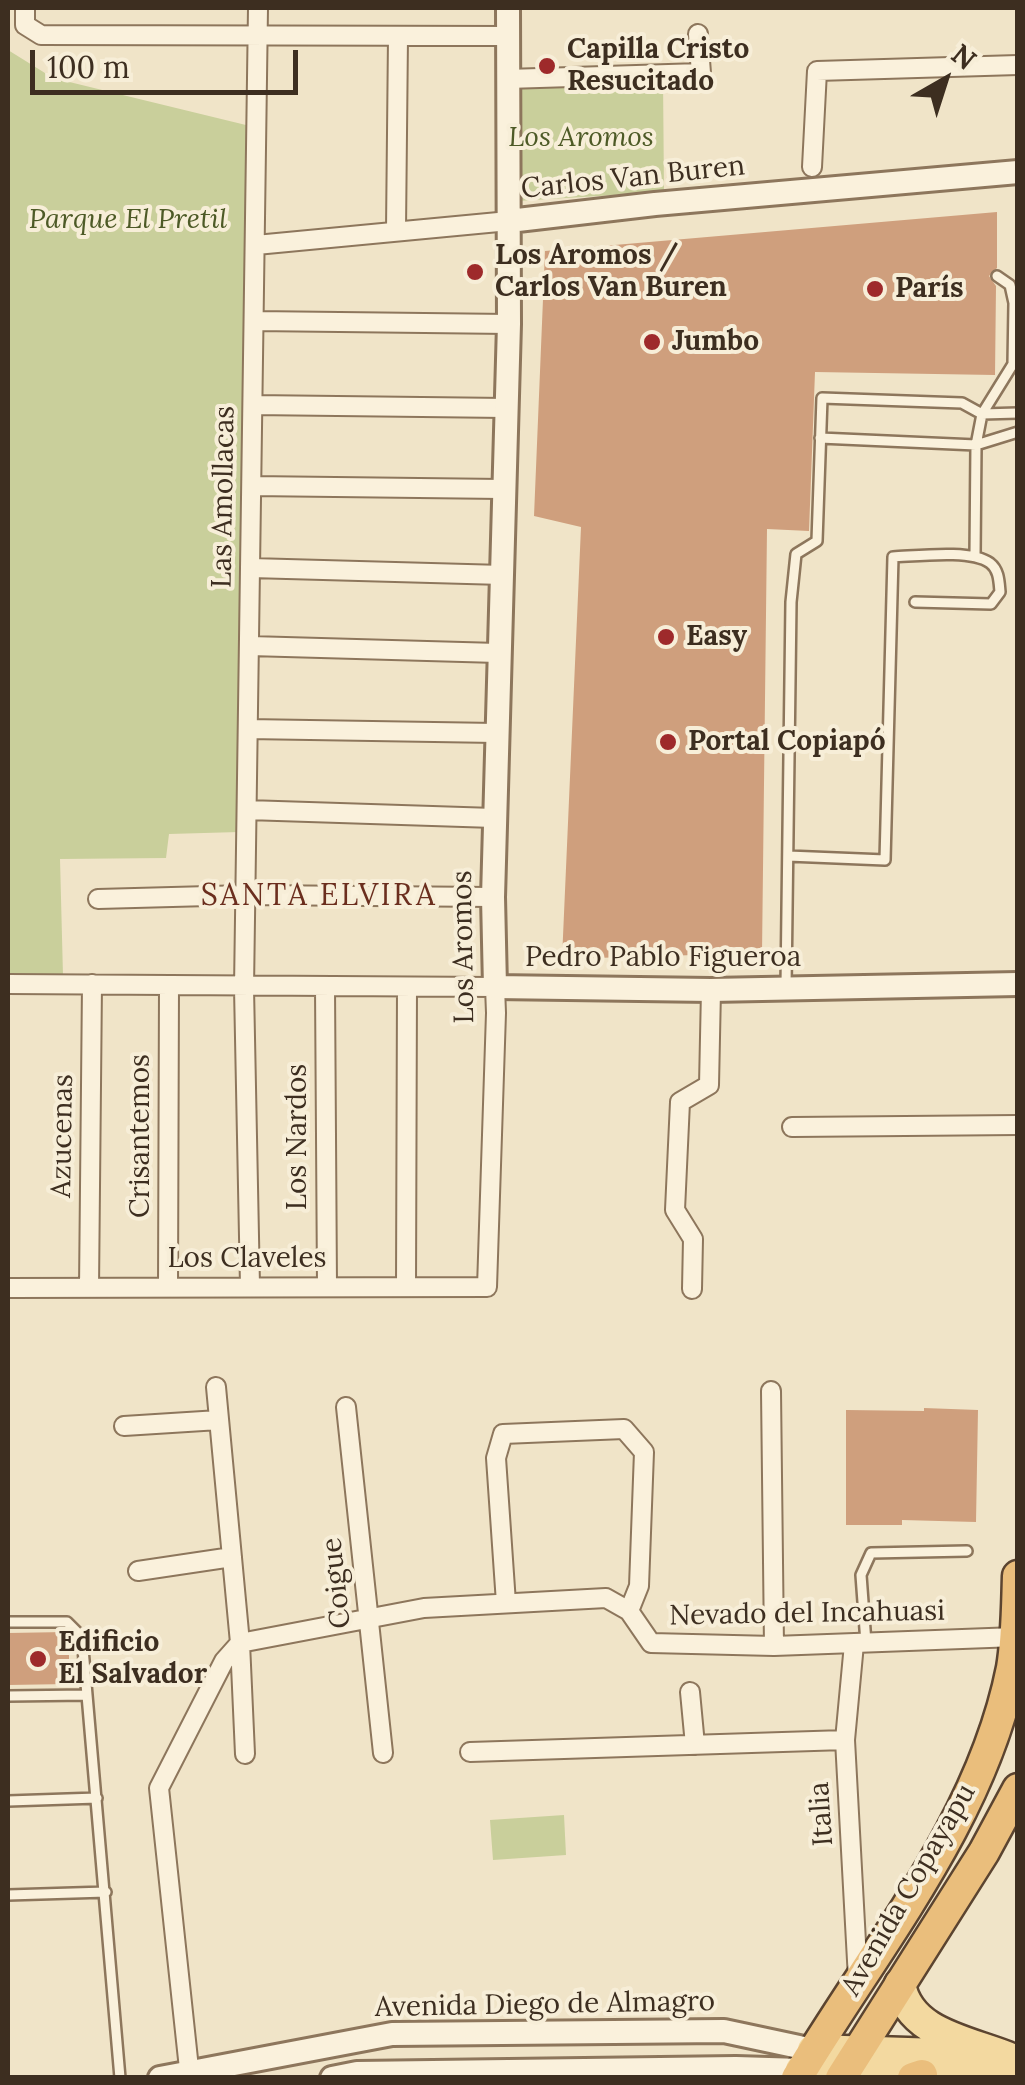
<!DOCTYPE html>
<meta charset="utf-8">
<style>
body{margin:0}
#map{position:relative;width:1025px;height:2085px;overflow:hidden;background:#f0e4c8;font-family:Lora,serif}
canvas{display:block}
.frame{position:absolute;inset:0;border:10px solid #3d2e20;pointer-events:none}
.north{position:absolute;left:895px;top:30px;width:100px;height:100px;-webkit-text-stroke:8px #f7eed8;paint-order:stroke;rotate:39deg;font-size:28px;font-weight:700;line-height:40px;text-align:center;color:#3d2e20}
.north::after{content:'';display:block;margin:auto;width:35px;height:45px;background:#3d2e20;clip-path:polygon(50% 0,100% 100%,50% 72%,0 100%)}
.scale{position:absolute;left:30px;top:50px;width:268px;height:45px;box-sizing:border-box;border:5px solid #3d2e20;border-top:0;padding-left:12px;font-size:30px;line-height:35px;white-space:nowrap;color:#3d2e20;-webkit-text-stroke:8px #f7eed8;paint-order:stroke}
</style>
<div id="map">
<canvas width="1025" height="2085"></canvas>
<div class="frame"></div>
<div class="north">N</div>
<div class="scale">100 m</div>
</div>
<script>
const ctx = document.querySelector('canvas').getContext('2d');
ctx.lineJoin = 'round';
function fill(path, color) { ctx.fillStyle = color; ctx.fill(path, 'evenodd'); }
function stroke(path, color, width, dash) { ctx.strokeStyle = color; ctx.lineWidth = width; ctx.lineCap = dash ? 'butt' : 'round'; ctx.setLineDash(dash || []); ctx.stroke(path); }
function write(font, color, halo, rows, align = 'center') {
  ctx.font = font + ' Lora,serif'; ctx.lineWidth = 8; ctx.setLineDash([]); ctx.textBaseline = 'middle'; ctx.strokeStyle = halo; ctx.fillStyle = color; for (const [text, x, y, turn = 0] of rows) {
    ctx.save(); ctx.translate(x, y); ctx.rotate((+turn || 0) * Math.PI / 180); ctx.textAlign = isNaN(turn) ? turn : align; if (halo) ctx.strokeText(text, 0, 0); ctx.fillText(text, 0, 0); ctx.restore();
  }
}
const green = new Path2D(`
 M8 50 53 78 250 126 239 832 169 834 166 858 60 859 63 976 8 981Z
 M663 79 664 192 517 201 514 81Z
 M564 1815 566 1855 493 1860 490 1820Z`);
const building = new Path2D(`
 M997 212V268L989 276 996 286 995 375 815 372 809 531 767 529 762 953 562 959 581 527 534 516 545 251Z
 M924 1408 978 1410 976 1522 902 1520V1525H846V1410L924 1411Z
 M66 1632 69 1635V1684L8 1685V1633Z`);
const service = new Path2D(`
 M820 438 976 445 1018 432
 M975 556 976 445 982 414 1018 413
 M788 856 885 860 893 557C917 556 971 549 990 563 999 570 999 581 1000 592L991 604 915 602
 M786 986 791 602 796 554 817 541 822 398 962 403 982 414 1013 364 1014 303 1010 285 997 276
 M8 1622H67L82 1637 120 2078
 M866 1643 861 1575 871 1553 967 1551
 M8 1696 87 1695
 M8 1801 97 1798
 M8 1895 106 1892`);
const minor = new Path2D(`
 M25 8V25L41 35 509 36
 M507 79 701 73 698 34
 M812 167 817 71 1018 65
 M396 229 398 37
 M256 245 509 221
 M255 321 509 324
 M253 405 506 408
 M252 486 502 489
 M251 568 503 575
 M250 646 498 653
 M248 729 496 733
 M247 810 494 818
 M98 899 246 895 493 897
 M8 984 495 987 496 1013 487 1287 8 1288
 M325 987 327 1286
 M792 1127 1018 1125
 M406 1285 407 987
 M250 1286 244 988 258 8
 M168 1287 169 986
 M89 1288 92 984
 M692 1289 693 1239 675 1210 680 1102 709 1085 711 990
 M216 1387 240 1643 245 1754
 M771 1391 774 1646
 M346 1407 383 1753
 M124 1426 219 1420
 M138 1571 232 1557
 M506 1603 496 1458 503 1434 624 1429 644 1452 639 1586 629 1611
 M854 1644 845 1740 858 1979
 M690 1692 695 1745
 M470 1752 845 1740
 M190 2078 159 1788 224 1661 240 1643 424 1608 606 1598 629 1611 651 1643 774 1646 1016 1637`);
const tertiary = new Path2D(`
 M508 8 509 324 493 897 495 987 711 990 1018 984
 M509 221 655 204 1018 172
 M160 2078 392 2034 724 2031 813 2050
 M332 2078 357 2073 736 2068 801 2070`);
const primary = new Path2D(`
 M900 1984C908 2033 967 2041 1007 2057
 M813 2050 970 2055
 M801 2070 1018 2077`);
const trunk = new Path2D(`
 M797 2078C875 1948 982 1820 1012 1668 1017 1638 1017 1607 1018 1576
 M841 2078 984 1852 1018 1789
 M913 2078 922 2075`);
const markers = [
 [547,66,10,"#9e2a2b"],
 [475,272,10,"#9e2a2b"],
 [875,289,10,"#9e2a2b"],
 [652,342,10,"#9e2a2b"],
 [666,637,10,"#9e2a2b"],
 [668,742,10,"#9e2a2b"],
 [38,1659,10,"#9e2a2b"]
];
const poiNames = [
 ["Capilla Cristo",567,50],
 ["Resucitado",567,82],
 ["Los Aromos /",495,256],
 ["Carlos Van Buren",495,288],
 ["París",895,289],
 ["Jumbo",672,342],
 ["Easy",686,637],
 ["Portal Copiapó",688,742],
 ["Edificio",58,1643],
 ["El Salvador",58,1675]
];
const parkNames = [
 ["Los Aromos",581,138],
 ["Parque El Pretil",128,220]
];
const streetNames = [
 ["Carlos Van Buren",633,178,-6],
 ["Las Amollacas",224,497,-89],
 ["Los Aromos",464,947,-91],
 ["Pedro Pablo Figueroa",663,958],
 ["Azucenas",63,1136,-89],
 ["Crisantemos",141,1136,-90],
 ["Los Nardos",298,1137,-90],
 ["Los Claveles",247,1259],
 ["Coigue",337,1583,-96],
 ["Nevado del Incahuasi",807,1614,-1],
 ["Italia",822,1814,-94],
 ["Avenida Copayapu",909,1890,-60],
 ["Avenida Diego de Almagro",545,2005,-1]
];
const neighbourhoodNames = [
 ["SANTA ELVIRA",319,896]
];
fill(green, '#c9cf9b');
fill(building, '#cf9f7d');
stroke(service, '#8d765c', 14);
stroke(minor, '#8d765c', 22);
stroke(tertiary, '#8d765c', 28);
stroke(primary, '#5b4430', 35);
stroke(trunk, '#5b4430', 35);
stroke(service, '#faf1dc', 9);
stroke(minor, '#faf1dc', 18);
stroke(tertiary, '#faf1dc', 22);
stroke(primary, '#f3d9a0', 30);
stroke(trunk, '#eabe7c', 30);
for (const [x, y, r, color] of markers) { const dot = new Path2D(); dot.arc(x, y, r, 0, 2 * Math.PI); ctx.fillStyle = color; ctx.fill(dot); stroke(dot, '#f7eed8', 4); }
write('bold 28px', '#3d2e20', '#f7eed8', poiNames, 'left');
write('italic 28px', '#4d5a26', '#f7eed8', parkNames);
write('28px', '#3d2e20', '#f7eed8', streetNames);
ctx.letterSpacing = '2.5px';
write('30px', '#6b2e1e', '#f7eed8', neighbourhoodNames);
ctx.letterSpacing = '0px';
</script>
